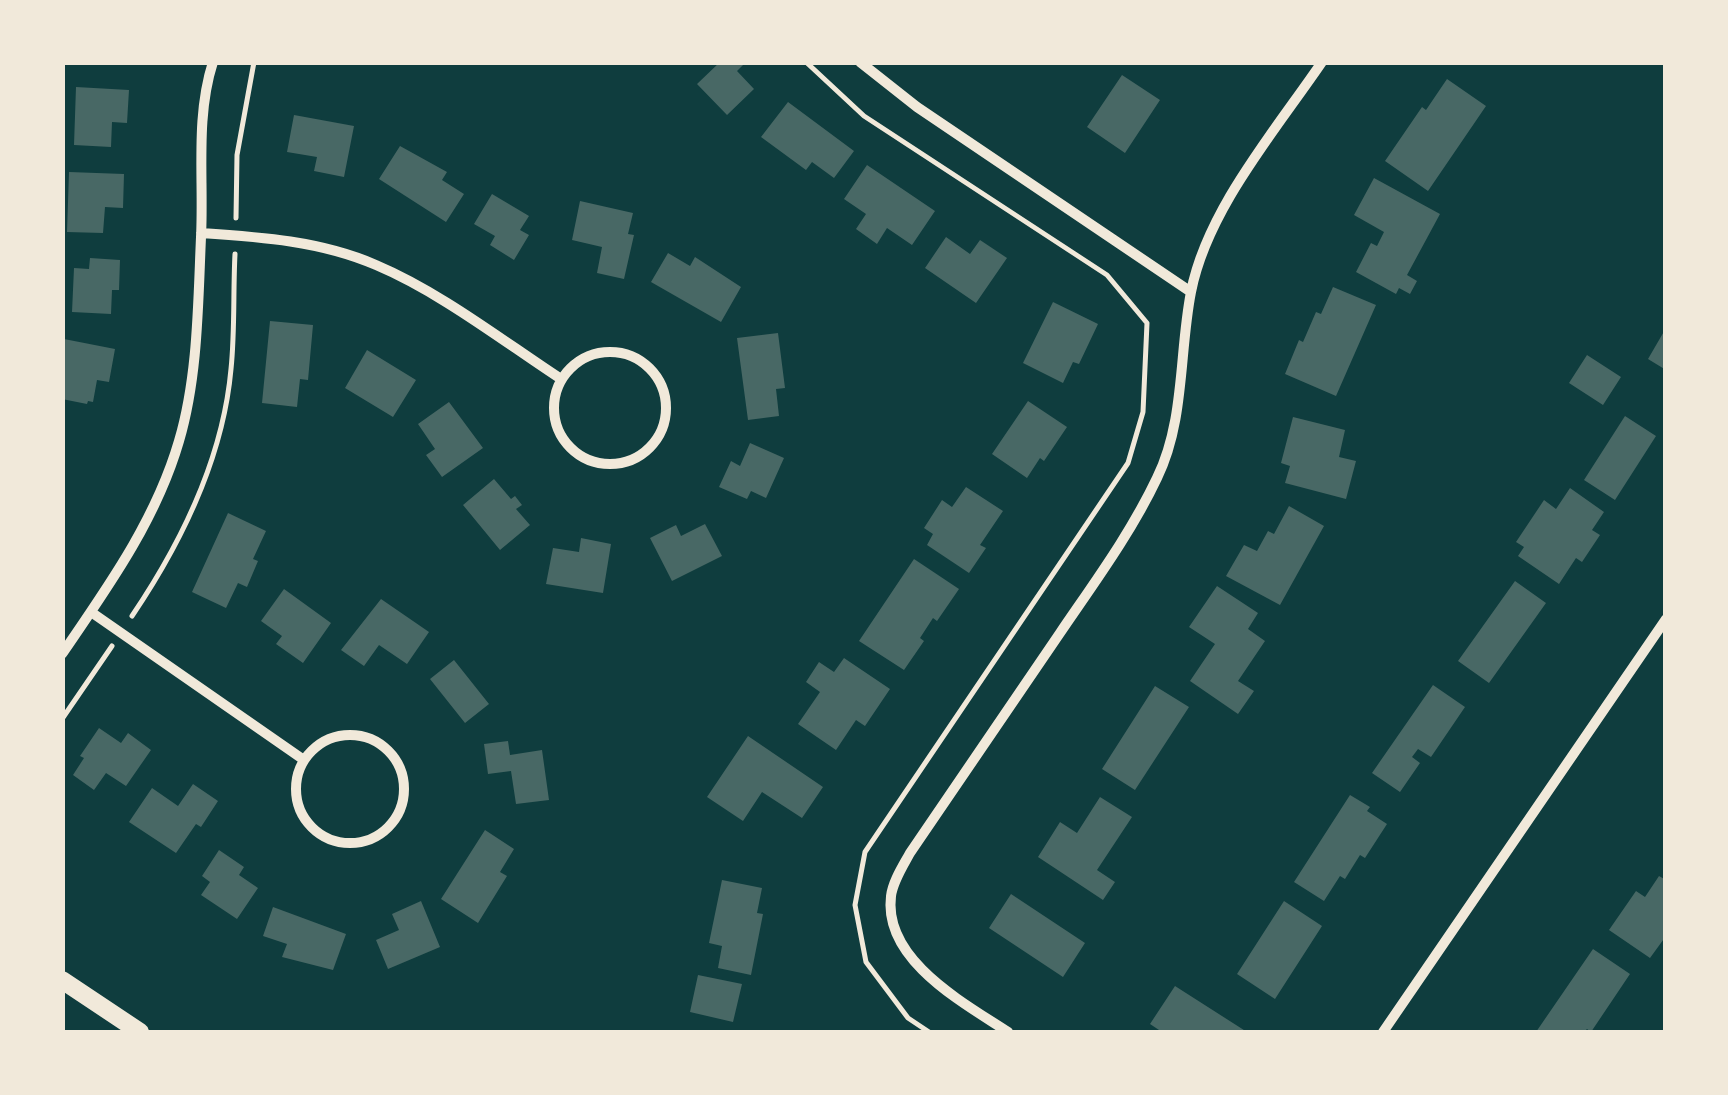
<!DOCTYPE html>
<style>
body{margin:0}
#map{position:relative;width:1728px;height:1095px;overflow:hidden;background:#0f3d3e;font-family:"Asap Condensed",sans-serif}
canvas{display:block}
.frame{position:absolute;inset:0;border:65px solid #f1e9da;pointer-events:none}
</style>
<div id="map">
<canvas width="1728" height="1095"></canvas>
<div class="frame"></div>
</div>
<script>
const ctx = document.querySelector('canvas').getContext('2d');
ctx.lineJoin = 'round';
function fill(path, color) { ctx.fillStyle = color; ctx.fill(path, 'evenodd'); }
function stroke(path, color, width, dash) { ctx.strokeStyle = color; ctx.lineWidth = width; ctx.lineCap = dash ? 'butt' : 'round'; ctx.setLineDash(dash || []); ctx.stroke(path); }
const building = new Path2D(`
 M720 62H746L737 71 754 89 727 115 697 84Z
 M1122 75 1160 100 1125 153 1087 127Z
 M1447 79 1486 106 1428 191 1385 161 1422 107 1426 110Z
 M76 87 129 90 127 123 112 122 111 147 74 145Z
 M788 102 854 151 834 178 812 162 806 170 761 137Z
 M294 115 354 126 344 177 314 171 317 157 287 152Z
 M400 146 447 172 442 180 464 194 446 222 379 179Z
 M867 165 935 211 912 245 887 228 877 244 856 229 866 214 844 199Z
 M69 172 124 174 123 208 105 207 103 233 67 232Z
 M1374 178 1440 214 1407 275 1417 281 1410 294 1399 288 1396 294 1356 272 1371 243 1377 246 1384 232 1354 215Z
 M492 194 529 216 520 230 529 235 514 260 490 245 495 236 474 224Z
 M580 201 633 213 628 234 634 235 624 279 597 273 602 247 572 240Z
 M946 237 970 254 980 240 1007 258 976 303 925 268Z
 M668 253 690 266 695 257 741 287 721 322 651 282Z
 M90 258 120 260 119 290H112L111 314 72 312 74 268 89 269Z
 M1333 287 1376 305 1336 396 1285 374 1299 340 1303 342 1316 312 1321 314Z
 M1053 302 1098 324 1079 364 1073 362 1063 383 1023 363Z
 M270 321 313 325 308 380 300 379 297 407 262 403Z
 M1666 328V370L1648 359Z
 M778 333 785 388 776 389 779 416 748 420 737 338Z
 M64 339 115 349 109 382 97 380 93 402 88 401 87 404 62 399Z
 M367 350 416 380 393 417 345 388Z
 M1587 355 1621 377 1603 405 1569 383Z
 M1028 401 1067 427 1044 461 1040 458 1027 478 992 454Z
 M449 402 483 448 442 477 426 455 435 449 418 424Z
 M1625 416 1656 436 1615 500 1584 480Z
 M1293 417 1345 430 1339 457 1356 461 1346 499 1285 483 1290 466 1281 463Z
 M750 443 784 458 766 498 751 491 747 499 719 487 731 461 740 466Z
 M494 479 511 499 515 496 522 505 516 509 530 525 500 550 463 505Z
 M966 487 1003 511 980 545 986 548 969 573 927 545 933 534 924 528 942 500 952 507Z
 M1570 488 1604 512 1592 530 1600 535 1582 562 1576 558 1559 584 1518 556 1524 547 1516 542 1544 500 1556 509Z
 M1289 506 1324 526 1280 605 1226 576 1244 545 1257 551 1268 531 1274 534Z
 M228 513 266 531 253 559 258 561 247 587 238 583 226 608 192 592Z
 M705 524 722 556 672 581 650 538 676 525 681 536Z
 M581 538 611 544 603 593 546 584 553 548 579 552Z
 M914 559 959 589 937 621 933 618 920 638 924 641 904 670 859 641Z
 M1515 581 1546 603 1489 683 1458 661Z
 M1217 586 1258 613 1248 629 1265 641 1238 681 1254 691 1238 714 1190 681 1215 644 1189 627Z
 M284 589 331 623 303 663 276 644 282 636 261 621Z
 M381 599 429 632 407 664 379 645 364 666 341 650Z
 M844 658 890 689 865 726 856 720 836 750 798 724 820 692 806 682 819 662 834 672Z
 M454 660 489 704 465 723 430 679Z
 M1433 685 1465 707 1431 757 1418 749 1412 757 1420 763 1400 792 1372 773Z
 M1155 686 1189 707 1135 790 1102 769Z
 M99 728 121 743 128 733 151 750 126 786 106 773 94 790 73 775 84 758 80 756Z
 M748 736 823 787 802 818 762 792 743 821 707 797Z
 M508 741 510 755 542 750 549 800 516 804 511 771 488 774 484 744Z
 M193 784 218 801 201 827 196 824 176 853 129 822 152 788 178 806Z
 M1350 795 1370 807 1367 811 1387 824 1365 858 1360 855 1345 879 1340 876 1324 901 1294 882Z
 M1100 797 1132 817 1097 870 1115 882 1103 900 1038 857 1060 822 1077 833Z
 M485 830 514 849 500 872 507 876 478 923 441 899Z
 M219 850 244 867 239 875 258 888 237 919 201 895 210 882 202 876Z
 M1659 876 1666 880V936L1650 958 1609 930 1636 891 1645 897Z
 M722 880 762 888 757 913 763 914 751 975 718 968 722 946 709 943Z
 M1011 894 1085 943 1063 977 989 928Z
 M421 901 440 947 388 969 376 940 399 930 392 914Z
 M1284 901 1322 926 1275 999 1237 974Z
 M273 907 346 934 333 970 282 957 287 944 263 936Z
 M1593 949 1630 974 1591 1032 1587 1029 1584 1032H1536Z
 M698 975 742 984 733 1022 690 1012Z
 M1175 986 1247 1032H1162L1150 1024Z`);
const path = new Path2D(`
 M806 62 864 116 1107 275 1147 323 1143 412 1128 463 865 852 855 905 866 962 908 1018 929 1032
 M236 218 237 155 254 62
 M132 616C182 542 223 459 231 369 235 331 233 292 235 254
 M62 719 112 646`);
const minor = new Path2D(`
 M860 62 917 107 1191 292
 M201 233C261 237 321 241 376 265 440 292 503 341 561 379
 M554 408a56 56 0 1 1 112 0a56 56 0 1 1-112 0Z
 M91 612 304 760
 M62 654C108 587 156 520 179 441 198 377 198 304 201 237 204 179 195 118 213 62
 M296 789a54 54 0 1 1 108 0a54 54 0 1 1-108 0Z
 M1008 1032C964 1003 883 960 891 896 893 881 903 866 910 853 960 780 1010 706 1060 633 1094 583 1131 533 1157 478 1185 421 1179 353 1191 292 1207 210 1275 131 1322 62
 M1383 1032 1666 619`);
const tertiary = new Path2D(`
 M62 980 140 1032`);
fill(building, '#486865');
stroke(path, '#f1e9da', 5);
stroke(minor, '#f1e9da', 10);
stroke(tertiary, '#f1e9da', 18);
</script>
